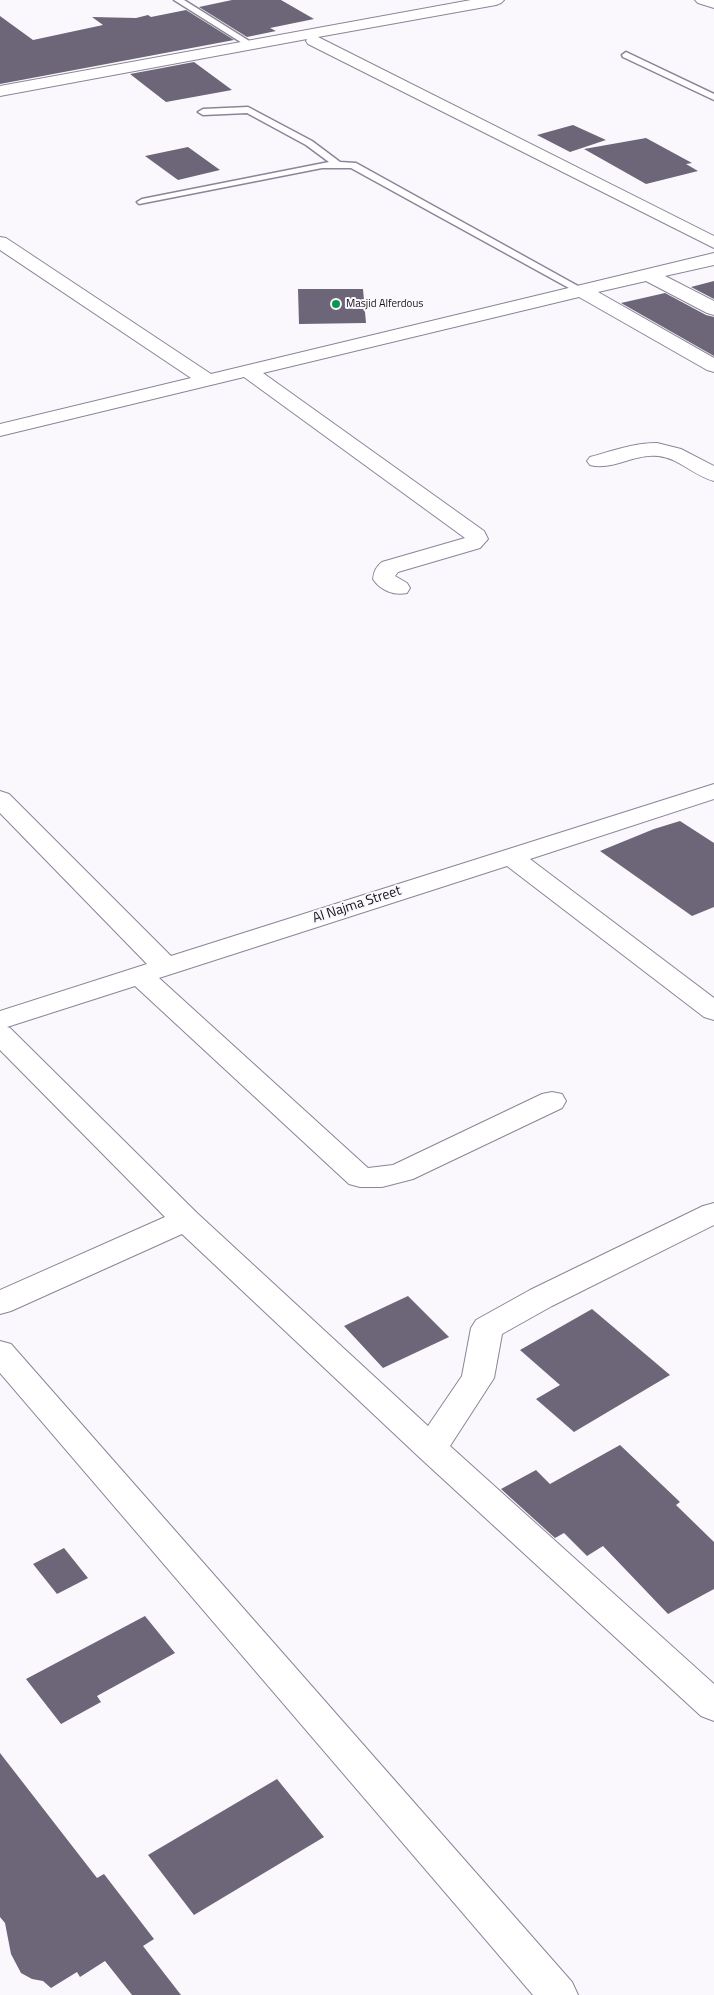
<!DOCTYPE html>
<style>
body{margin:0}
canvas{display:block;background:#faf8fd}
</style>
<canvas width="714" height="1995"></canvas>
<script>
const ctx = document.querySelector('canvas').getContext('2d');
ctx.lineJoin = 'round';
function fill(path, color) { ctx.fillStyle = color; ctx.fill(path, 'evenodd'); }
function stroke(path, color, width, dash) { ctx.strokeStyle = color; ctx.lineWidth = width; ctx.lineCap = dash ? 'butt' : 'round'; ctx.setLineDash(dash || []); ctx.stroke(path); }
function write(font, color, halo, rows, align = 'center') {
  ctx.font = font + ' "Titillium Web",sans-serif'; ctx.lineWidth = 4; ctx.setLineDash([]); ctx.textBaseline = 'middle'; ctx.strokeStyle = halo; ctx.fillStyle = color; for (const [text, x, y, turn = 0] of rows) {
    ctx.save(); ctx.translate(x, y); ctx.rotate((+turn || 0) * Math.PI / 180); ctx.textAlign = isNaN(turn) ? turn : align; if (halo) ctx.strokeText(text, 0, 0); ctx.fillText(text, 0, 0); ctx.restore();
  }
}
const building = new Path2D(`
 M232 0H281L314 19 270 28 276 31 247 37 199 7Z
 M186 10 234 40 0 84V16L33 40 103 25 92 17 136 18 148 15 151 17Z
 M194 62 232 90 166 102 130 74Z
 M573 125 606 140 570 152 537 135Z
 M646 138 692 163 686 164 698 171 646 184 584 149Z
 M188 147 220 170 178 180 145 156Z
 M714 281V299L691 287Z
 M298 289H363L366 323 299 324Z
 M665 293 706 315 714 317V356L621 303Z
 M680 821 714 843V907L692 916 600 851 654 829Z
 M408 1296 449 1337 383 1368 344 1326Z
 M592 1309 670 1375 574 1432 536 1399 560 1385 520 1350Z
 M620 1445 680 1502 676 1505 714 1542V1589L668 1614 603 1546 587 1556 564 1533 555 1538 501 1489 536 1470 550 1484Z
 M64 1548 88 1578 57 1594 33 1564Z
 M145 1616 175 1653 97 1696 101 1702 61 1724 26 1679Z
 M0 1753 97 1878 104 1874 154 1939 143 1946 181 1995H132L105 1961 80 1977 77 1972 51 1988 43 1981 32 1979 21 1973 11 1954 5 1923 0 1917Z
 M277 1779 324 1837 194 1915 148 1855Z`);
const lane = new Path2D(`
 M174 0H184L254 44 247 46Z
 M626 52 714 94V100L623 57 622 55Z
 M248 107 312 141 340 162 356 163 587 291 586 293H578L351 168H322L139 204 137 202 142 199 329 162 306 145 247 113 203 115 198 112 203 109Z`);
const street = new Path2D(`
 M471 0H504L501 3 496 5 318 37 714 236V248L308 44 306 41 307 39 0 96V86Z
 M695 0H714V8L698 3Z
 M0 237 6 238 211 374 714 253V265L665 276 714 301V315L707 313 646 281 598 292 714 358V372L707 370 579 297 263 373 484 531 488 539 480 548 398 572 395 576 407 583 410 588 407 593C394 596 380 590 373 579 374 571 376 567 382 562L465 538 244 377 0 436V424L191 378 0 250Z
 M657 443 681 449 714 466V481C694 476 679 458 658 456 635 453 612 471 590 465L587 461 590 457C612 451 634 443 657 443Z
 M714 784V799L530 859 714 998V1020L704 1017 507 866 159 978 368 1168 393 1165 542 1094 552 1092 562 1094 566 1101 562 1108 413 1179 382 1187H360L349 1184 135 986 7 1027 10 1028 197 1213 428 1426 462 1376 471 1328 476 1320 530 1290 703 1206 714 1203V1225L552 1306 502 1334 494 1378 450 1446 714 1684V1721L701 1716 419 1457 182 1234 11 1311 0 1314V1290L165 1217 0 1050V1011L147 964 0 813V791L9 794 171 956Z
 M0 1341 11 1344 572 1982 578 1995H533L0 1373Z`);
const markers = [
 [336,304,5,"#0e9554"]
];
const farPoinames = [
 ["Masjid Alferdous",346,304]
];
const streetNames = [
 ["Al Najma Street",357,905,-18]
];
fill(building, '#6d6578');
stroke(lane, '#8c8498', 3);
stroke(street, '#8c8498', 2);
fill(lane, '#fff');
fill(street, '#fff');
for (const [x, y, r, color] of markers) { const dot = new Path2D(); dot.arc(x, y, r, 0, 2 * Math.PI); ctx.fillStyle = color; ctx.fill(dot); stroke(dot, '#faf8fd', 2); }
write('11px', '#17131b', '#faf8fd', farPoinames, 'left');
write('14px', '#17131b', '#faf8fd', streetNames);
</script>
